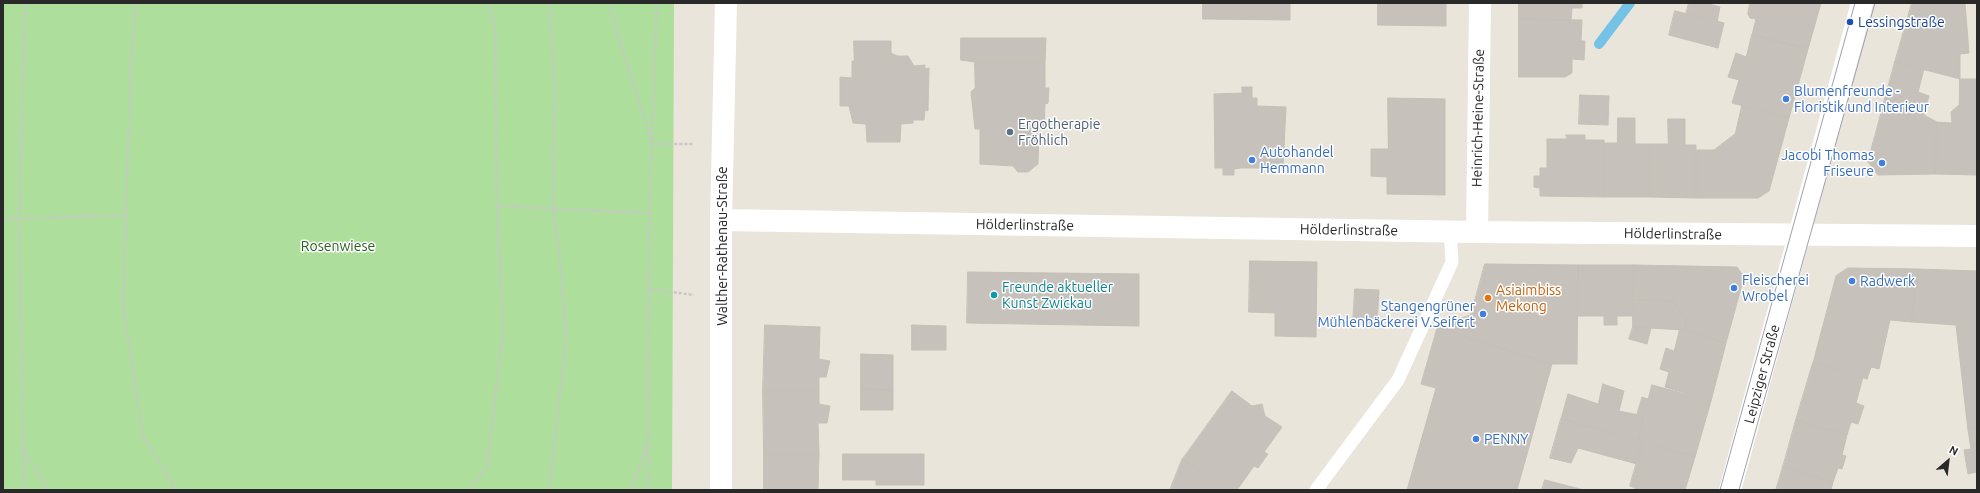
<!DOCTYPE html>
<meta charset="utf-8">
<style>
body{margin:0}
#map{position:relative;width:1980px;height:493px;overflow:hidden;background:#eae5db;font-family:Ubuntu,sans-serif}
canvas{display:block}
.frame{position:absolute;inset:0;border:4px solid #292929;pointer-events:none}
.north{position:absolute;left:1928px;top:441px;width:40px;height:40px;-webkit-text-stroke:3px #fff;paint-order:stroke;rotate:28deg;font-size:11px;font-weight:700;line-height:16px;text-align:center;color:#292929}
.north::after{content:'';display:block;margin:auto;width:14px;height:18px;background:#292929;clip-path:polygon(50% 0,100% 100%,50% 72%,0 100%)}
</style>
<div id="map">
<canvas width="1980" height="493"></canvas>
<div class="frame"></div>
<div class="north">N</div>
</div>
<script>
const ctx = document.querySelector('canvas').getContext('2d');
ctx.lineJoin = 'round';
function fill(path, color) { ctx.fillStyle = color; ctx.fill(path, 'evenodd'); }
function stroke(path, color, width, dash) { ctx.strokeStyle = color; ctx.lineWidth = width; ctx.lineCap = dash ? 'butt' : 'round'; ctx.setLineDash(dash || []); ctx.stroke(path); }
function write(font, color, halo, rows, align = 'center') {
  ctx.font = font + ' Ubuntu,sans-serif'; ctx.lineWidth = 3; ctx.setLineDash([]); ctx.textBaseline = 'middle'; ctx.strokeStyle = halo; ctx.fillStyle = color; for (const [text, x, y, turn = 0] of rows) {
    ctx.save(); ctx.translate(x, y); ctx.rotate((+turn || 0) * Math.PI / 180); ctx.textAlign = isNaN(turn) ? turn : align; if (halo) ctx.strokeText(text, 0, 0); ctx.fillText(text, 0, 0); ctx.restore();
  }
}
const green = new Path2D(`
 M3 3H674L672 490H3Z`);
const stream = new Path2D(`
 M1599 44 1630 3`);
const building = new Path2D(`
 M1203 3H1290V20L1203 19Z
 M1378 3H1446V26L1378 25Z
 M1519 3H1582V8H1572L1571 20 1519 19Z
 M1689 3H1705L1720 7 1717 22 1686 14Z
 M1750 3H1821L1808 49 1752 35 1756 19 1750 18 1748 14Z
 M1912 3H1965L1969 53 1960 54V79L1895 62Z
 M1675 11 1724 23 1718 48 1669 35Z
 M1519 19 1582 20 1581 41H1585L1584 60 1572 59V73L1565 77H1519Z
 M1752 35 1808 49 1789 118 1732 103 1739 80 1728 77 1736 53 1746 57Z
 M961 38H1046L1045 62H975L961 60Z
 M854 41H891V53L897 56H908L914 66 925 65V69L929 68 928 111 925 110 924 120H913V123L901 124 900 142H867L866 124 853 123 849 106H840V77L852 78V61H854Z
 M975 62H1045V88H1049L1048 103 1045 104 1044 129H1039L1038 164 1028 172H1018L1013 166 980 164V129H975L971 92 975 88Z
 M1895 62 1924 69 1918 92 1929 96 1924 115 1937 122 1935 174 1878 175 1868 162Z
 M1960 79H1977V175L1935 174 1937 122 1952 123 1951 112 1959 105Z
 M1242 87H1252V98H1257V106L1286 107 1283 168H1241L1234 169V175H1223V168H1215L1214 94 1242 93Z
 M1580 95 1609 96 1608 125 1579 124Z
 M1388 98 1445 99V195L1387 194V177L1371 176V149H1388Z
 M1742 106 1789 118 1769 191 1758 198H1696V150H1714L1735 134Z
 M1618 118H1635V144H1650V197H1604V143H1617Z
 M1668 119H1685V145H1696V198L1650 197V144H1668Z
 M1566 135H1585V140H1604V197L1540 196V188L1534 187V176H1540V168H1547V139H1567Z
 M1250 261 1317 262 1316 337 1275 336V313L1249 312Z
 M1485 264 1578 265 1577 364H1552L1465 337Z
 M1578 265H1634L1633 316H1617V325H1604V316H1578Z
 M1634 265 1737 267 1744 277 1726 343 1684 330 1686 318 1674 304V301L1633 300Z
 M1848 268 1918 269 1912 322 1890 320 1879 369 1871 367 1867 379 1813 363 1836 276Z
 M1918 269 1977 271V428L1968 430 1956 325 1912 322Z
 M968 272 1139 274V326L967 323Z
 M1355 289 1379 290 1377 325 1353 324Z
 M1633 300 1674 301V304L1686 318 1684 330 1633 327Z
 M1471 315 1465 337 1552 364 1517 490H1407L1436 388 1421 384 1437 328Z
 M765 325 820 327 819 359 830 361 826 377H819V391H763Z
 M912 325 946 326V350H912Z
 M1633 327 1651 328 1647 344 1629 339Z
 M1680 329 1726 343 1711 401 1665 387 1669 372 1660 369 1666 348 1674 351Z
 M861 354 893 355V390L861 389Z
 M1813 363 1863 377 1856 403 1864 406 1858 424 1851 422 1847 435 1796 420Z
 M1603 384 1624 391 1619 411 1644 416 1638 440 1561 419 1568 394 1598 404Z
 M1652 385 1711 401 1695 457 1638 440 1644 416 1637 414 1642 397 1648 399Z
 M861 389 893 390V410H861Z
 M763 391H819V404L830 406 827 423H818L819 454H764Z
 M1232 391 1252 406 1262 404 1265 416 1282 427 1264 452 1268 454 1258 468 1254 466 1237 490 1182 460Z
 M1561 419 1643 441 1637 464 1578 448 1571 463 1550 458Z
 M1796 420 1847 435 1842 455 1846 456 1842 469 1838 468 1833 482 1783 467Z
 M1977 428V477L1976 472 1968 474 1964 450 1971 449 1968 430Z
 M1643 441 1695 457 1685 490H1635V488L1630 486Z
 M764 454H819L818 490H764Z
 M843 454H924V485H876V480H843Z
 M1182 460 1236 490H1170Z
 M1783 467 1833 482 1831 490H1776Z
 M1545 480 1584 490H1542Z`);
const path = new Path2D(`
 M136 3 131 58 123 306 143 436 176 490
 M608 3 652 144H694
 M497 206 649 213
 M3 219 126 215
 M649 289 694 295
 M23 449 48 490
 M24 490 19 219 25 3
 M469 490 487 467 503 328 497 209 495 24 487 3
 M549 490 566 339 559 248 553 211 555 88 549 3
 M631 490 647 445
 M648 490 649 213 657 3`);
const lane = new Path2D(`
 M1316 490 1398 380 1452 262 1450 232`);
const street = new Path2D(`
 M721 220 1477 232 1977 236
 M1477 232 1480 3
 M721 490V220L726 3
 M1730 490 1862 3`);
const tram = new Path2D(`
 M1720 490 1855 3
 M1739 490 1875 3`);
const markers = [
 [1850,22,4,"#1a4fb4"],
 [1786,99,4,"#3f7fe0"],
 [1010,132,4,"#5c6f8a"],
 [1252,160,4,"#3f7fe0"],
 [1882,163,4,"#3f7fe0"],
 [1852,281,4,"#3f7fe0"],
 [1734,288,4,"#3f7fe0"],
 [994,295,4,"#0f9aa8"],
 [1488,298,4,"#e8710a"],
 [1483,314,4,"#3f7fe0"],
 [1476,439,4,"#3f7fe0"]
];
const transitNames = [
 ["Lessingstraße",1858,22]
];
const shopNames = [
 ["Blumenfreunde -",1794,91],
 ["Floristik und Interieur",1794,107],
 ["Autohandel",1260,152],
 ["Hemmann",1260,168],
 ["Jacobi Thomas",1874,155,"right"],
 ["Friseure",1874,171,"right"],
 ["Fleischerei",1742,280],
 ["Wrobel",1742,296],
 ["Radwerk",1860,281],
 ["Stangengrüner",1475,306,"right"],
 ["Mühlenbäckerei V.Seifert",1475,322,"right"],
 ["PENNY",1484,439]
];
const streetNames = [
 ["Heinrich-Heine-Straße",1478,118,-89],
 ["Hölderlinstraße",1025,225,1],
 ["Hölderlinstraße",1349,230,1],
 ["Hölderlinstraße",1673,234,1],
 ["Walther-Rathenau-Straße",722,246,-90],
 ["Leipziger Straße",1762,374,-75]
];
const serviceNames = [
 ["Ergotherapie",1018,124],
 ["Fröhlich",1018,140]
];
const parkNames = [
 ["Rosenwiese",338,246]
];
const cultureNames = [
 ["Freunde aktueller",1002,287],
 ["Kunst Zwickau",1002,303]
];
const foodNames = [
 ["Asiaimbiss",1496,290],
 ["Mekong",1496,306]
];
fill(green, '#aede9b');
stroke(stream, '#74c3e7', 10);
fill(building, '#c6c1bb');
stroke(building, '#c5c0b5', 1);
stroke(path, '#c7c7c7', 2.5, [3, 2]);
stroke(lane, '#fff', 13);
stroke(street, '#fff', 22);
stroke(tram, '#9fa0b2', 1);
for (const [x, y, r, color] of markers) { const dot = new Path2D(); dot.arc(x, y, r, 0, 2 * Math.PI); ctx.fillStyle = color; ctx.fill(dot); stroke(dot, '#fff', 1.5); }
write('14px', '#164399', '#fff', transitNames, 'left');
write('14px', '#366cbe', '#fff', shopNames, 'left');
write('14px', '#292929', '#fff', streetNames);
write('14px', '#4e5e75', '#fff', serviceNames, 'left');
write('14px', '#28611e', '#fff', parkNames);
write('14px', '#0d838f', '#fff', cultureNames, 'left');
write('14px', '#c56008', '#fff', foodNames, 'left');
</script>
